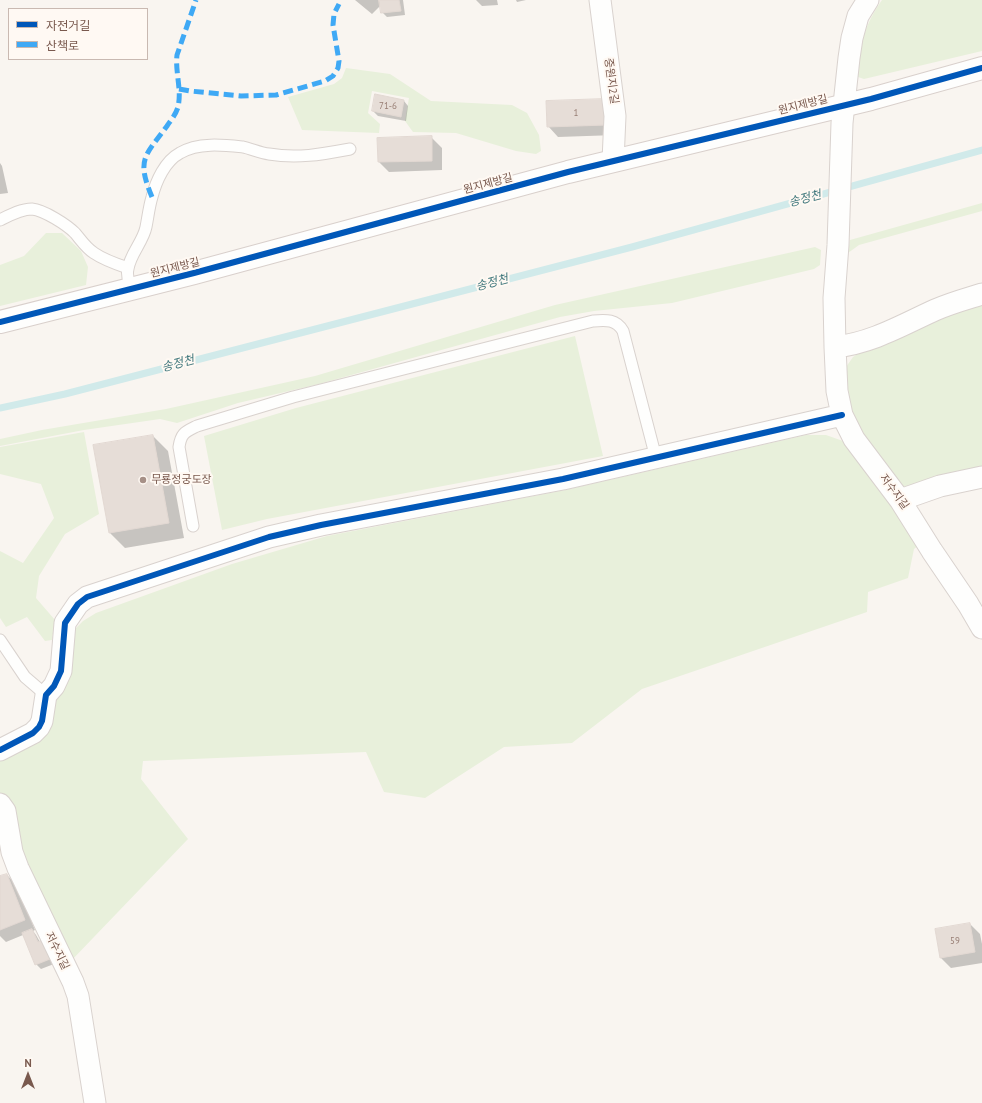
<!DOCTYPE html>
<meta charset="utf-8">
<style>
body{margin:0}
#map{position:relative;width:982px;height:1103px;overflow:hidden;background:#f9f5f0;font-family:"PT Sans","Noto Sans KR",sans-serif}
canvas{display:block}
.legend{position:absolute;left:8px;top:8px;width:140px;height:52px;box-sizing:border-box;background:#fff9f3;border:1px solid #c9b9b1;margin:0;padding:5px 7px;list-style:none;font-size:12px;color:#79594e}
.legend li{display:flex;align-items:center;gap:8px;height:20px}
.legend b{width:20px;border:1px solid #c9b9b1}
.north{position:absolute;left:8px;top:1055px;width:40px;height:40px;-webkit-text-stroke:3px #fff9f3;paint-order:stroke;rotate:0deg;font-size:11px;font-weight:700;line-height:16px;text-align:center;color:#79594e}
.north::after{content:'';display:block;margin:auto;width:14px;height:18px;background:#79594e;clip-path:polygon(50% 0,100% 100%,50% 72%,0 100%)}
</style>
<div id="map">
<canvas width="982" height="1103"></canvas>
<ul class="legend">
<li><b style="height:5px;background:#0057b8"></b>자전거길</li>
<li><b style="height:5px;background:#3fa9f5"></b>산책로</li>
</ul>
<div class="north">N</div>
</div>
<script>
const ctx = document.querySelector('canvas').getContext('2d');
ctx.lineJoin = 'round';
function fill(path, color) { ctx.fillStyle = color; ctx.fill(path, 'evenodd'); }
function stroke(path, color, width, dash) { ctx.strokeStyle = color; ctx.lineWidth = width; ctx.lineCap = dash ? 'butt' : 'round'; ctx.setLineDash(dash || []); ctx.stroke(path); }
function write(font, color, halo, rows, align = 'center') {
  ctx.font = font + ' "PT Sans","Noto Sans KR",sans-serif'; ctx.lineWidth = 4; ctx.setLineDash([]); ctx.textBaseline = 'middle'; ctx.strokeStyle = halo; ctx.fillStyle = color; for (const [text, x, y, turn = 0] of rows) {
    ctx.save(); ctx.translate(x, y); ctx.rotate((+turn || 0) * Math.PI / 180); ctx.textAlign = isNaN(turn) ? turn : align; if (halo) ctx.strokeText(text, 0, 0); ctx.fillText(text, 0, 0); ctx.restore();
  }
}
const green = new Path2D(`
 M882 0H982V51L864 79 858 77C858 48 865 23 882 0Z
 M346 68 390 74 431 101 512 105 527 113 539 135 541 151 536 154 516 151 456 133 413 132 405 121 409 98 372 91 368 113 380 124 379 133 302 130 288 97 334 84 342 78Z
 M982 203V211L859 245 848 253 850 240Z
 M46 233H62L81 251 88 267 86 285 0 306V265L24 256Z
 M815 247 821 250 820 265 814 269 672 303 594 311 560 317 319 384 238 403 177 423 160 419 84 430 0 446V439L42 430 166 409 315 376 555 305Z
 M982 301V469L920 485 901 487 869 445 850 410 846 367 853 357 865 349Z
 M575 336 603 456 267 519 222 530 204 436 296 408Z
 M84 432 99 514 65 534 39 576 36 598 55 620 52 640 45 641 27 617 6 627 0 618V551L23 563 54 518 41 484 0 474V447Z
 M806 435H826L843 441 878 482 919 545 914 549 908 578 868 592 867 612 642 689 572 743 504 747 425 798 384 792 366 752 143 761 141 779 188 839 70 962 37 895 0 794V756L35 738 76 628 83 621 96 613 232 564 327 536 565 490Z`);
const shadow = new Path2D(`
 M355 0H403L405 15 387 17 382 12 381 5 372 14Z
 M476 0H497L498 5 482 6Z
 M516 0H526L517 2Z
 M605 100 616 135 558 137 548 126Z
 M404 101 408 106 406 121 378 116 373 111Z
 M431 137 442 148V170L389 172 379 162Z
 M0 163 2 166 8 193 0 194Z
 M153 436 168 451 184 538 125 548 110 533Z
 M7 875 17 885 35 930 33 931 36 935 40 942H42L54 964 41 969 36 964 23 935 6 942 0 936V877Z
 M970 924 980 934 982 944V963L951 968 941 958 936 930Z`);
const stream = new Path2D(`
 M0 408 65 394 632 247 982 150`);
const building = new Path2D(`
 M379 0H399L401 11 381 13Z
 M375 94 404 100 401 117 372 111Z
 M605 99 606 125 547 127 546 101Z
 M432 136V161L378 162 377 138Z
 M153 435 169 523 109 533 93 445Z
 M7 874 25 920 0 930V876Z
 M970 923 975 952 940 958 935 929Z
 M32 929 38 942 42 940 50 959 35 965 22 933Z`);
const lane = new Path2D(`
 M0 220C10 215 21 209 32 209 44 210 67 225 75 233 81 240 86 248 94 253 104 260 116 264 128 268
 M131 289C129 282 126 276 128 269 130 254 143 242 146 227 148 217 149 207 152 197 156 181 165 161 180 153 198 142 224 145 243 147 252 149 260 153 269 154 298 159 323 154 350 149
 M193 526 179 447C181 433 185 432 197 426L293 397 593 321C606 320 616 319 623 331L656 458
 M0 640 25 677 46 695`);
const street = new Path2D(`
 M600 0 615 116 613 161
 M868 0 858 16 852 38 849 58 842 123 838 245 834 298 835 347 837 391 842 415 854 439 900 500 932 551 968 604 982 628
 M835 347C872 343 902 325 935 310 951 303 966 299 982 294
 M900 500 940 486 982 477
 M0 750 33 733 39 727 42 721 46 695 54 686 61 671 65 623 78 604 87 597 269 537 321 525 563 479 842 415
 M0 804 5 811 12 852 18 868 73 982 78 996 95 1103`);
const secondary = new Path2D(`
 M0 322 194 273 568 172 871 99 982 68`);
const quiet = new Path2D(`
 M179 89 190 91 241 96 276 95 325 81 333 76 338 68 339 61 333 25 334 14 339 4
 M152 197C136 159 145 156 167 126 171 120 176 114 178 107 182 90 175 72 177 55L196 0`);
const cycleway = new Path2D(`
 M0 322 194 273 568 172 871 99 982 68
 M0 750 33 733 39 727 42 721 46 695 54 686 61 671 65 623 78 604 87 597 269 537 321 525 563 479 842 415`);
const markers = [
 [143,480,4,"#a69087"]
];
const numberNames = [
 ["71-6",388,106],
 ["1",576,113],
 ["59",955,941]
];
const streetNames = [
 ["중원지2길",611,81,82],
 ["원지제방길",803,105,-14],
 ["원지제방길",488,184,-15],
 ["원지제방길",175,268,-14],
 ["저수지길",894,492,54],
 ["저수지길",57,951,64]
];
const poiNames = [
 ["무룡정궁도장",151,480]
];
const waterNames = [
 ["송정천",805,199,-15],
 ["송정천",492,283,-15],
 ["송정천",178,364,-15]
];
fill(green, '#e8f0db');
fill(shadow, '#0003');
stroke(stream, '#d1eaea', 7);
fill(building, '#e6ddd7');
stroke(building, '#e2d8d2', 1);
stroke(lane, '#d9d2ce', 13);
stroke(street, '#d9d2ce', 23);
stroke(secondary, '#d9d0cc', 24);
stroke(lane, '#fefefd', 11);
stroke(street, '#fefefd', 21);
stroke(secondary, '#fefefd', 22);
stroke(quiet, '#3fa9f5', 5, [10, 5]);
stroke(cycleway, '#0057b8', 6);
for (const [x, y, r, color] of markers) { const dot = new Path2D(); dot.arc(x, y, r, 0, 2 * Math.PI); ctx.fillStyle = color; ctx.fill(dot); stroke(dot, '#fff9f3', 1.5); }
write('9px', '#967c72', null, numberNames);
write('11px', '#79594e', '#fff9f3', streetNames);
write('11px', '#79594e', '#fff9f3', poiNames, 'left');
write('italic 12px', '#41787d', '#fff9f3', waterNames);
</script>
